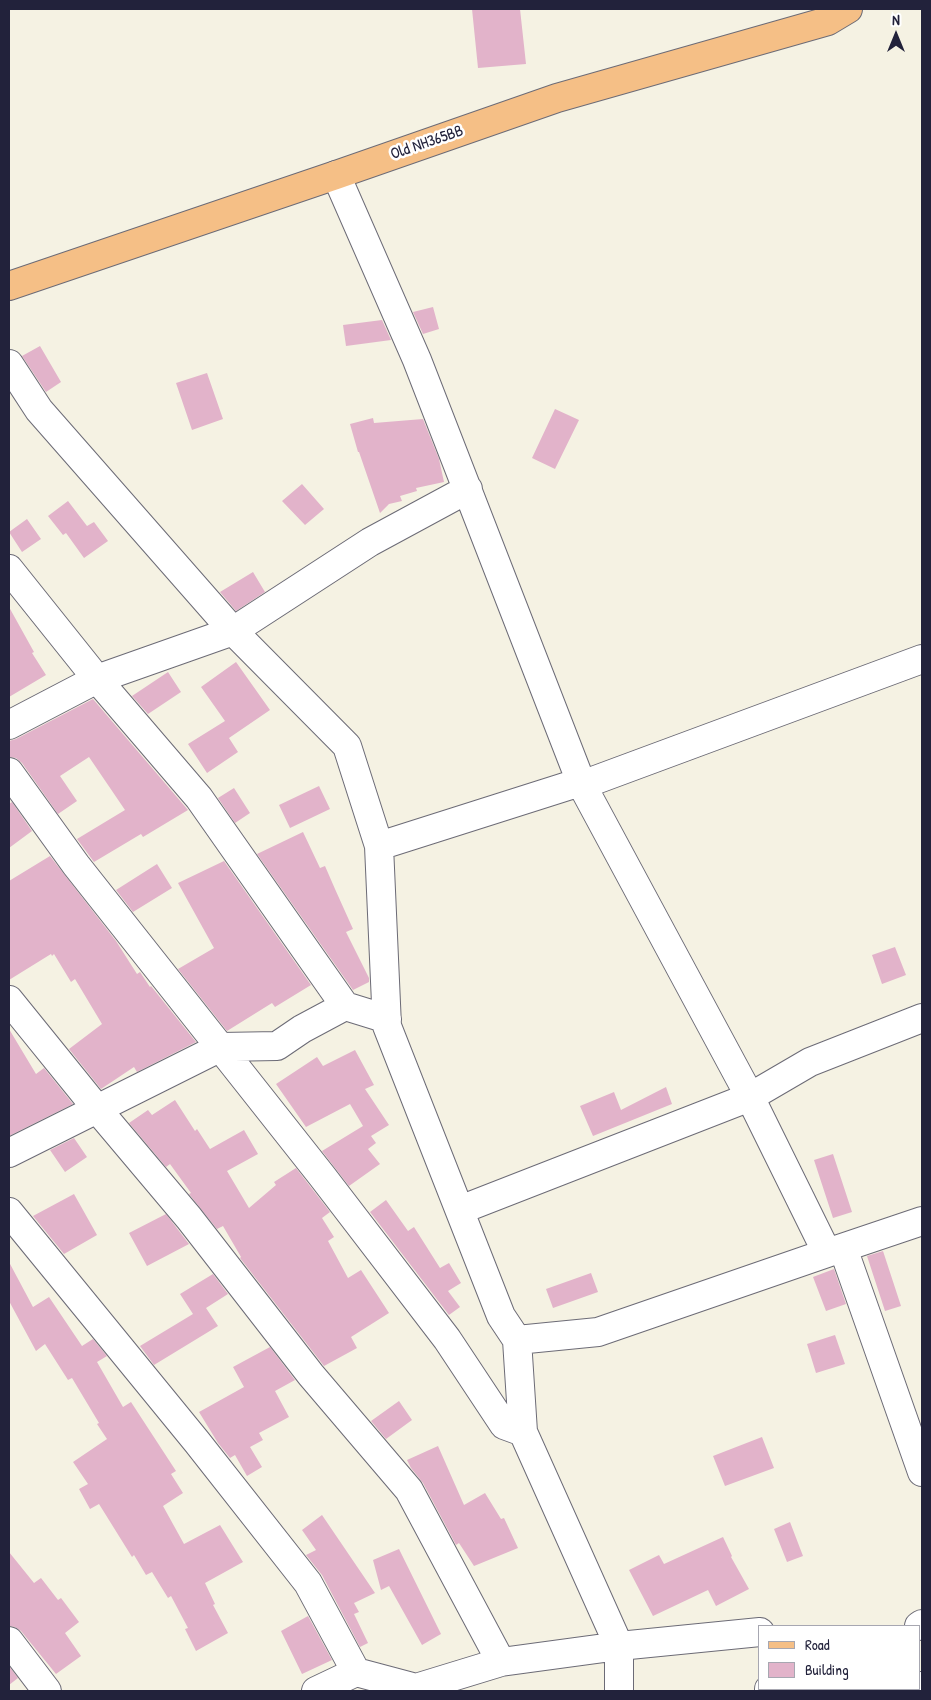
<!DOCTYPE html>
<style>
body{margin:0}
#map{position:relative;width:931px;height:1700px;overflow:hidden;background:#f5f2e3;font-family:"Patrick Hand",sans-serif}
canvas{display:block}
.frame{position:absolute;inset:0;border:10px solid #22223b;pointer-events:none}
.legend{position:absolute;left:758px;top:1625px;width:162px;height:65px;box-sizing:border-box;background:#fff;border:1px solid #a7a7b1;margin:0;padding:6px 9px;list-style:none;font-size:15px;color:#22223b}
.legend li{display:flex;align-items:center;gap:10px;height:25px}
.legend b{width:25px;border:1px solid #a7a7b1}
.north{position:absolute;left:871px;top:10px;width:50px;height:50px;-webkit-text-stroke:4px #fff;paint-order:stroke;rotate:0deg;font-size:14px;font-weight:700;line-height:20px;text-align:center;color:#22223b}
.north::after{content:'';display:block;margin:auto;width:18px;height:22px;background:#22223b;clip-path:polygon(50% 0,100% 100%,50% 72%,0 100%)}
</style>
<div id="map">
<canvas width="931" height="1700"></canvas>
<div class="frame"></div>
<ul class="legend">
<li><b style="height:6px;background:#f5bf86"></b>Road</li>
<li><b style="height:14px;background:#e2b3ca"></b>Building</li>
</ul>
<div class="north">N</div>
</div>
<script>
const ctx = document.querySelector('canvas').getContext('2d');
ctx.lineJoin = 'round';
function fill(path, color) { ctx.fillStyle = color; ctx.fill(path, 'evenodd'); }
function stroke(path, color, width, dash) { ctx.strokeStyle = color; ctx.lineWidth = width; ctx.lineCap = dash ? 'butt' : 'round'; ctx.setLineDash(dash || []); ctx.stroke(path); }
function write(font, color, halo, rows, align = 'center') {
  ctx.font = font + ' "Patrick Hand",sans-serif'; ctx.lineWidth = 5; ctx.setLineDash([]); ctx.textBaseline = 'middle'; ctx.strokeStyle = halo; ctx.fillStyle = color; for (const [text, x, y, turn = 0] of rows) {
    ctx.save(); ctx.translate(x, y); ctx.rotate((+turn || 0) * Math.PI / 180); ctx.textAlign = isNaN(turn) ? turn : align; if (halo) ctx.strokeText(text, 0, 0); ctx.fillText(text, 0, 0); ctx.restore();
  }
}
const building = new Path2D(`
 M472 9H520L526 64 478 68Z
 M433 307 439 329 423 334 413 312Z
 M382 320 391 340 346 346 343 325Z
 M40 346 61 382 46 392 22 356Z
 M207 373 223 419 192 430 176 383Z
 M555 409 579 420 555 469 532 458Z
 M373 418 374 423 423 419 439 459 444 482 416 488 417 491 400 496 402 501 389 504 380 513 359 452H358L350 424Z
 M302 484 324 509 305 525 282 501Z
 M68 501 87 526 94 522 108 541 84 558 66 533 63 535 48 516Z
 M27 519 41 539 22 552 9 532Z
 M253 572 265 592 236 611 220 592Z
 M9 607 34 652 32 653 46 675 9 697Z
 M236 662 270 710 229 738 238 752 207 773 188 744 225 721 201 687Z
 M168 672 181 692 148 714 132 696Z
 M93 699 188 810 143 837 141 834 94 862 77 839 125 810 89 757 60 776 77 801 58 814 22 763 16 758 9 757V741L16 739Z
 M319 786 330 809 290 828 279 805Z
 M234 788 250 813 235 823 218 798Z
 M12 802 32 831 9 848V804Z
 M303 832 320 868 325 866 335 889 353 929 346 932 369 978V982L353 990 257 854Z
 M50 856 116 941 137 974 140 972 150 987 151 986 196 1042 137 1072 134 1067 101 1089 69 1049 102 1024 75 979 71 982 54 954 52 956 51 954 9 980V881Z
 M224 861 311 985 275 1007 272 1003 227 1031 178 969 214 948 178 883Z
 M157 864 172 888 133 912 116 890Z
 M895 947 906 975 882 984 872 955Z
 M9 1029 36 1074 44 1068 73 1104 9 1136Z
 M355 1050 374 1085 365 1089 389 1125 371 1136 376 1143 368 1149 380 1164 349 1186 322 1151 363 1126 350 1104 306 1127 276 1084 317 1057 323 1066Z
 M666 1087 672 1104 593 1136 580 1106 614 1092 621 1110Z
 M175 1100 195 1131 197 1129 210 1149 244 1130 258 1154 227 1171 249 1208 276 1185 274 1182 296 1168 330 1212 322 1218 334 1237 328 1241 348 1278 361 1270 389 1313 351 1337 357 1348 324 1366 240 1258 241 1257 223 1226 217 1229 189 1194 191 1193 170 1164 166 1167 129 1123 148 1110 152 1115Z
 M74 1138 87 1157 65 1172 50 1150Z
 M833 1154 852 1212 833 1218 814 1160Z
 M74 1194 97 1235 64 1254 33 1216Z
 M386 1200 408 1231 414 1227 440 1268 449 1263 461 1283 448 1291 460 1307 449 1315 370 1212Z
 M166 1214 189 1244 147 1266 129 1233Z
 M883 1251 901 1306 885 1311 867 1256Z
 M9 1262 33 1307 49 1297 82 1346 93 1339 107 1356 97 1362 123 1407 131 1402 176 1471 171 1474 183 1493 163 1506 184 1544 220 1525 243 1562 205 1583 215 1604 213 1605 228 1633 196 1651 185 1629 188 1628 171 1596 168 1598 152 1572 146 1575 134 1555 132 1557 99 1504 90 1509 79 1489 88 1484 73 1462 107 1439 97 1424 99 1423 72 1378 68 1380 45 1344 36 1351 9 1301Z
 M834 1269 846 1304 826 1311 813 1277Z
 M591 1273 598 1292 553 1308 546 1289Z
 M213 1274 228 1294 206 1308 218 1326 154 1365 140 1346 193 1314 180 1294Z
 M835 1335 845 1364 816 1373 807 1344Z
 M270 1347 295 1380 275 1391 289 1417 259 1433 263 1440 250 1447 262 1467 247 1476 235 1455 230 1458 218 1443 199 1412 244 1387 233 1367Z
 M399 1401 412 1420 386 1439 371 1421Z
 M762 1437 774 1468 725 1486 713 1456Z
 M438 1446 464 1505 485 1493 501 1519 504 1518 518 1548 474 1566 459 1543 456 1545 423 1483 411 1468 407 1460Z
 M322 1515 375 1593 354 1603 359 1612 354 1614 368 1643 360 1647 322 1575 306 1555 316 1550 302 1530Z
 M790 1522 803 1556 787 1562 774 1529Z
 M723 1537 732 1556 731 1557 749 1589 716 1606 708 1590 653 1616 629 1570 659 1555 664 1564Z
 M399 1549 441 1634 422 1645 389 1586 381 1590 373 1560Z
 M9 1552 34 1583 41 1578 58 1600 61 1598 79 1622 65 1633 81 1656 56 1674 21 1631 15 1627 9 1626Z
 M308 1616 332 1660 302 1674 281 1631Z
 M9 1666 18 1678 9 1685Z`);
const minor = new Path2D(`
 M336 175 417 360 582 785H571L379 846
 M9 364 39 410 233 631 347 746 379 846 387 1026 501 1316 517 1340 523 1432 619 1646 760 1632
 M9 569 97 679 9 725
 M9 772 76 865 322 1176 447 1339 504 1425 523 1432
 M9 1000 98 1110 189 1218 311 1375 409 1490 501 1662
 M345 1006 199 798 97 679 233 631 370 542 468 489
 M9 1153 221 1047 277 1046 302 1029 345 1006 387 1019
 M460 1210 750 1097 810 1062 922 1018
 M9 1212 197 1442 308 1583 356 1672
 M843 1248 922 1472
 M827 1253 922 1221
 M517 1340 598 1332 827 1253 750 1097 582 785 922 659
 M919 1626 922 1624
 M9 1641 47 1691
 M920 1686V1691
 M769 1689V1691
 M316 1691 356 1672 416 1688 501 1662 619 1646V1691`);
const major = new Path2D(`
 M9 286 336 175 557 98 828 21 848 9`);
const streetNames = [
 ["Old NH365BB",427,143,-19]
];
fill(building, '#e2b3ca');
stroke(minor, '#6c6b76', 30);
stroke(major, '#6c6b76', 30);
stroke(minor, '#fff', 28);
stroke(major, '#f5bf86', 28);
write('16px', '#22223b', '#fff', streetNames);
</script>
